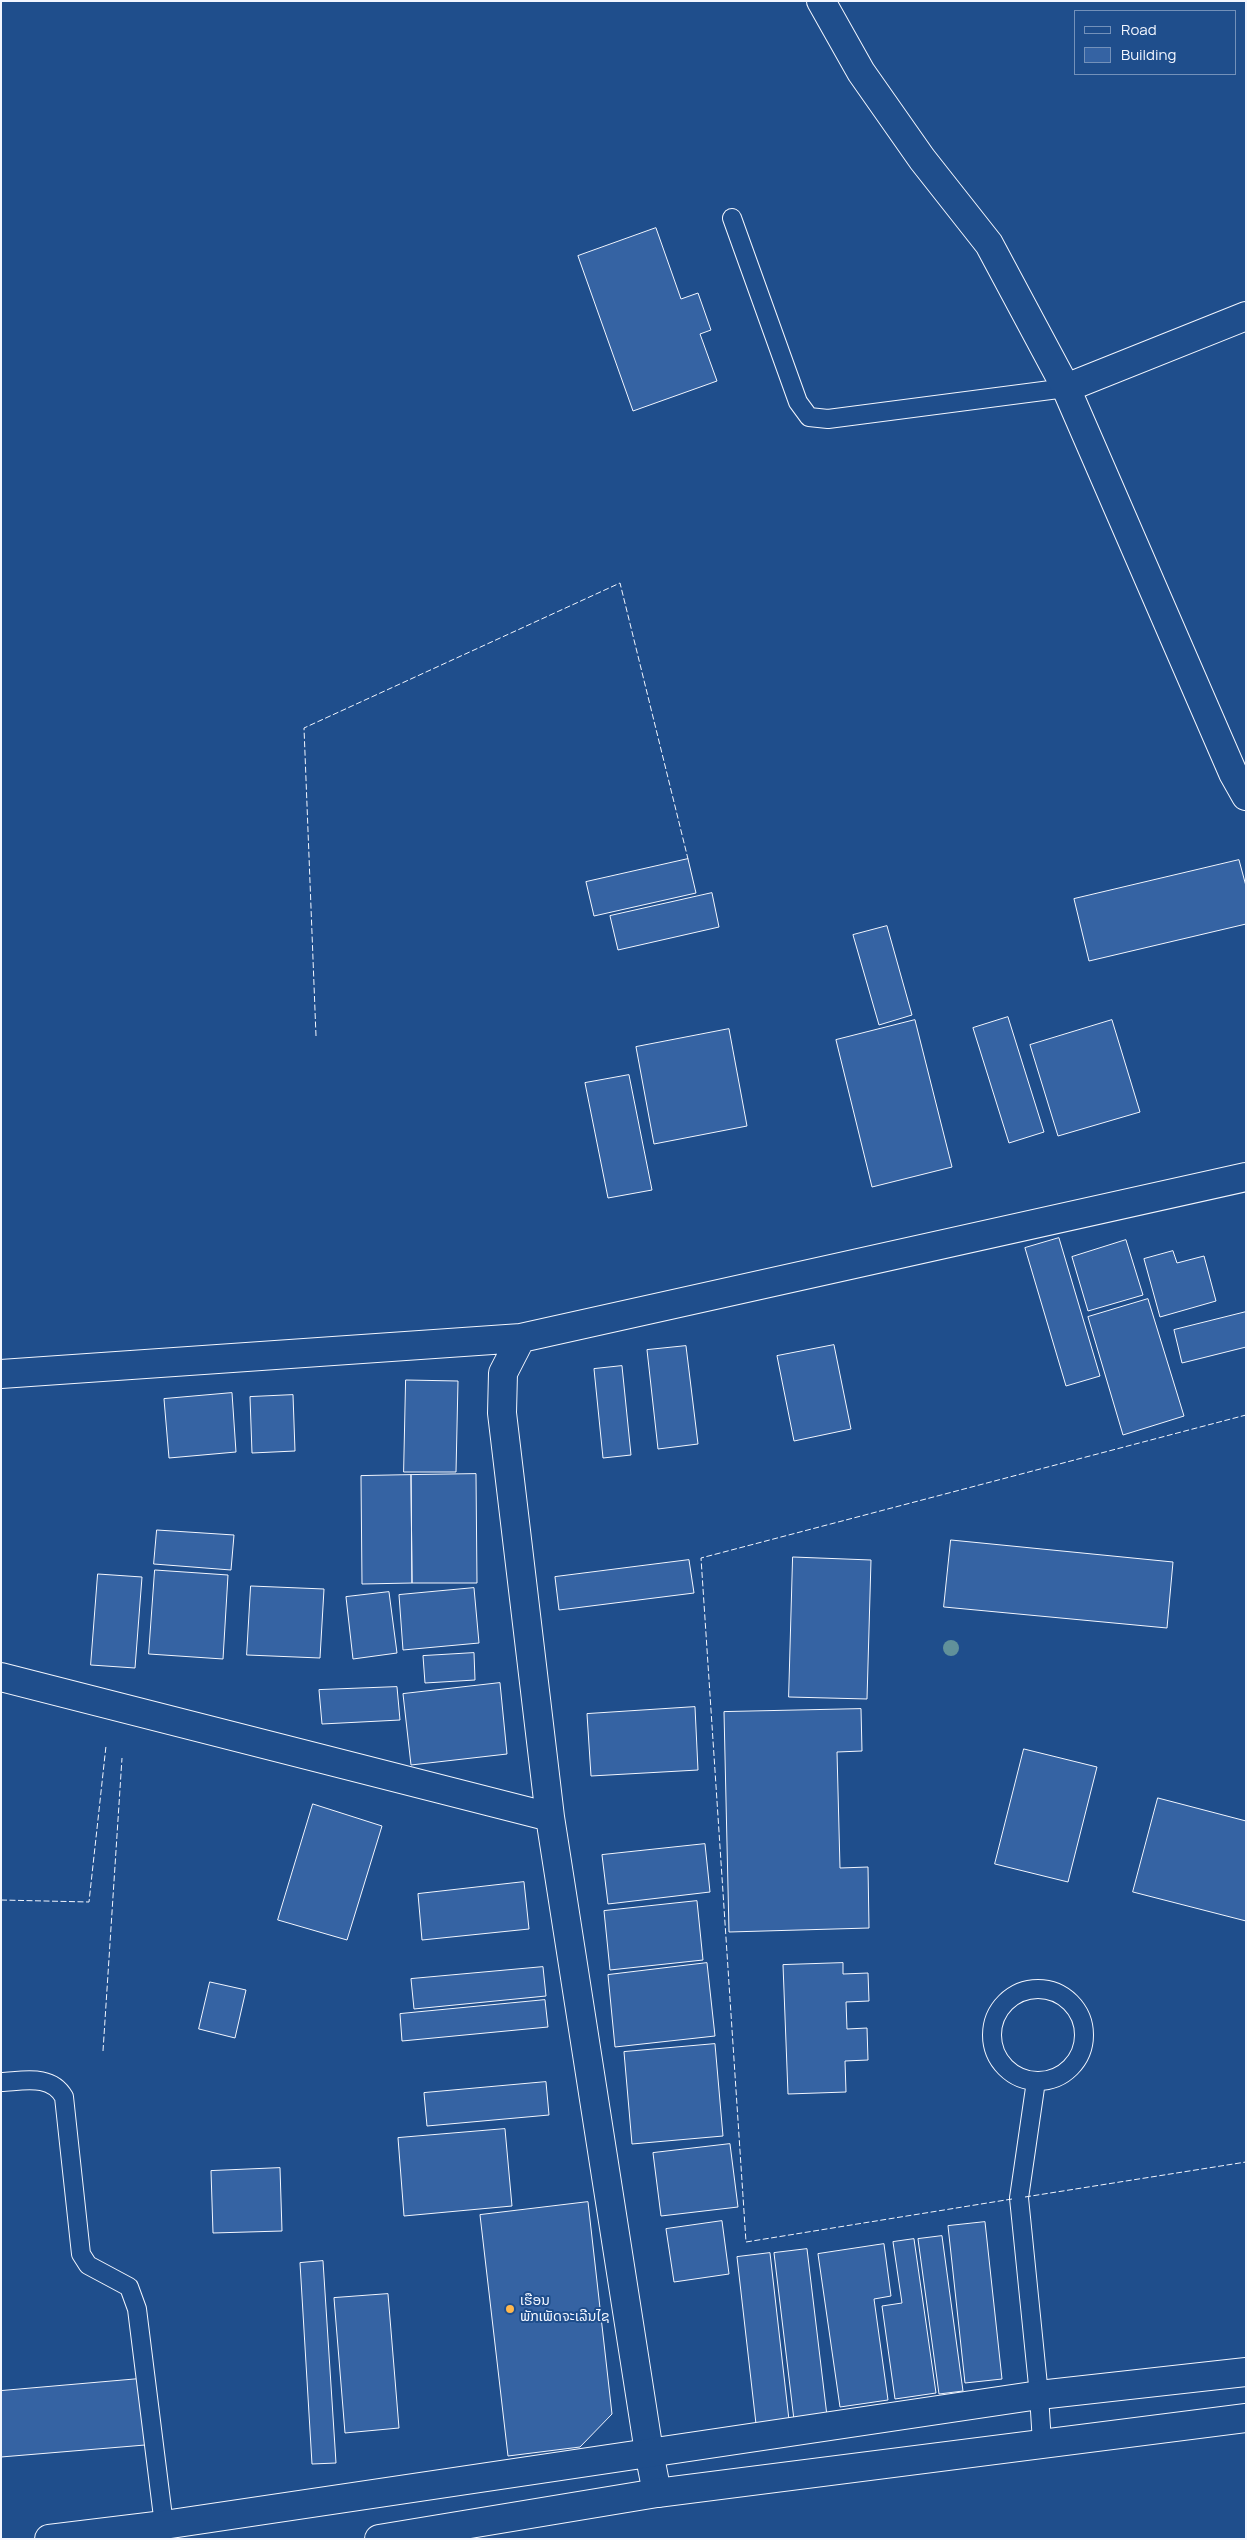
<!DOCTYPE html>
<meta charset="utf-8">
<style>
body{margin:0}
#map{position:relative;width:1247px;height:2540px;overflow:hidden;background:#1f4e8c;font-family:Manrope,sans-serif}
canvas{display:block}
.frame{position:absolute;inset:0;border:2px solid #f2f6ff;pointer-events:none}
.legend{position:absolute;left:1074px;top:10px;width:162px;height:65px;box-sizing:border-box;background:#1f4e8c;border:1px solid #7391ba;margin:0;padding:6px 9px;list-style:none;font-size:15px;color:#f2f6ff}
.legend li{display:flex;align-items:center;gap:10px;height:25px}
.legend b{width:25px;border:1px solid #7391ba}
</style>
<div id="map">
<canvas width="1247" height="2540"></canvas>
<div class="frame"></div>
<ul class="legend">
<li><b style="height:6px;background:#1f4e8c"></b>Road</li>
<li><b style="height:14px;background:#3563a3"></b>Building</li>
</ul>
</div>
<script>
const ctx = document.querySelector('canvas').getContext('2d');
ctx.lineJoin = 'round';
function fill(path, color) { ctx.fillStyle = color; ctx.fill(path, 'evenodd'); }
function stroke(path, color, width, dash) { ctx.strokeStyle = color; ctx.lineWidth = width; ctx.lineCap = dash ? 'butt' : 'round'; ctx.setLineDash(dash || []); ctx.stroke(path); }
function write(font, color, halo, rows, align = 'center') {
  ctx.font = font + ' Manrope,"Noto Sans Lao",sans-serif'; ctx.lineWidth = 4; ctx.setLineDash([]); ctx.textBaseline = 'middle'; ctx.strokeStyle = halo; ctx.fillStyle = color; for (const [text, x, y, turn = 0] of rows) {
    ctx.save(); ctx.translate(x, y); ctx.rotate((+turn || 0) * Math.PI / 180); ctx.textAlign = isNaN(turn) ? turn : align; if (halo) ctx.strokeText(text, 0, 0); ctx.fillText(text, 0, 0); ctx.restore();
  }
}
const building = new Path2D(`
 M656 228 681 299 698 293 711 330 700 334 717 381 633 411 578 256Z
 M688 859 696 893 594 916 586 882Z
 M1239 860 1246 886V924L1089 961 1074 899Z
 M712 893 719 927 618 950 610 916Z
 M887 926 912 1015 879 1025 853 935Z
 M1008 1017 1044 1132 1009 1143 973 1028Z
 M915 1020 952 1167 872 1187 836 1040Z
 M1112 1020 1140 1112 1058 1136 1030 1045Z
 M729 1029 747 1126 654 1144 636 1047Z
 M629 1075 652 1190 608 1198 585 1083Z
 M1059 1238 1100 1376 1066 1386 1025 1248Z
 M1126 1240 1143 1295 1088 1311 1072 1257Z
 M1173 1251 1177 1263 1204 1256 1216 1301 1160 1317 1144 1259Z
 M1148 1299 1184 1416 1123 1435 1088 1317Z
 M1246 1312V1347L1182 1363 1174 1330Z
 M834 1345 851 1429 794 1441 777 1356Z
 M686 1346 698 1444 658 1449 647 1350Z
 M622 1366 631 1455 603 1458 594 1369Z
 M406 1380 458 1381 456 1472H404Z
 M232 1393 236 1452 169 1458 164 1399Z
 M293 1395 295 1451 252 1453 250 1397Z
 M476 1474 477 1583H412L411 1475Z
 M411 1475 412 1583 362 1584 361 1476Z
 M157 1530 234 1535 231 1570 154 1564Z
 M951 1540 1173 1562 1167 1628 944 1607Z
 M793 1557 871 1560 867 1699 789 1697Z
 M689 1560 694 1593 559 1610 555 1577Z
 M155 1570 228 1575 223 1659 149 1654Z
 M98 1574 142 1577 135 1668 91 1665Z
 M251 1586 324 1589 320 1658 247 1655Z
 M474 1588 479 1643 403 1650 399 1595Z
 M389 1592 397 1653 353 1659 346 1597Z
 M474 1653 475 1680 425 1683 423 1656Z
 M500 1683 507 1754 411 1765 403 1694Z
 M397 1687 400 1720 322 1724 319 1690Z
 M695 1707 698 1770 591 1776 587 1714Z
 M861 1709 862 1751 837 1752 840 1868 868 1867 869 1928 729 1932 724 1712Z
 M1024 1749 1097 1767 1068 1882 995 1864Z
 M1158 1798 1246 1821V1921L1133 1892Z
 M313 1804 382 1826 347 1940 278 1920Z
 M705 1844 710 1892 608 1904 602 1855Z
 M524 1882 529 1929 422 1940 418 1894Z
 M697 1901 703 1960 610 1970 604 1911Z
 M707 1963 715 2036 615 2047 608 1975Z
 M843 1963V1974L868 1973 869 2001 846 2002 847 2029 867 2028 868 2060 845 2061 846 2092 788 2094 783 1965Z
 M543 1967 546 1996 414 2009 411 1979Z
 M210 1982 246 1990 235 2038 199 2029Z
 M545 2000 548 2027 402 2041 400 2014Z
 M715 2044 723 2136 632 2144 624 2052Z
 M546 2082 549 2115 427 2126 424 2093Z
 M505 2129 512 2206 404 2216 398 2138Z
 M730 2144 738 2207 661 2216 653 2153Z
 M280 2168 282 2231 213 2233 211 2171Z
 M588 2202 612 2414 580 2447 508 2456 480 2215Z
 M722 2221 729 2274 674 2282 666 2229Z
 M985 2222 1002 2379 965 2383 948 2226Z
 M942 2236 963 2391 939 2394 918 2239Z
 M914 2239 936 2393 895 2399 882 2306 902 2303 893 2242Z
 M884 2244 891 2296 874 2299 888 2400 840 2407 818 2254Z
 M807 2249 827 2416 794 2420 774 2253Z
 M770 2253 789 2420 756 2424 737 2257Z
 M323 2261 336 2463 312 2464 300 2263Z
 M388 2294 399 2428 345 2433 334 2298Z
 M139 2379 145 2445 1 2457V2391Z`);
const lane = new Path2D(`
 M732 218 798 402 809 417 828 419 1066 388
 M992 2035a46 46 0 1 1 92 0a46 46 0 1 1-92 0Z
 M1036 2081 1019 2198 1039 2395 1042 2443
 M1 2082C24 2081 51 2074 64 2097L81 2254 88 2265 129 2287 137 2309 164 2525`);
const street = new Path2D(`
 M821 1 861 72 922 159 989 244 1066 388 1233 773 1246 796
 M1066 388 1246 316
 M1 1374 521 1338
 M1 1677 550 1817
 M657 2493 649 2452 550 1817 502 1413 503 1373 521 1338 1246 1177`);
const highway = new Path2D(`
 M49 2539 164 2525 1039 2395 1246 2372
 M379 2539 657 2493 1246 2418`);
const fence = new Path2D(`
 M316 1036 304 728 620 583 688 859
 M1 1900 89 1902 106 1746
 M103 2051 122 1758
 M1025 2197 1246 2162
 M1012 2199 746 2242 701 1558 1246 1415`);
const trees = [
 [951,1648]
];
const markers = [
 [510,2309,5,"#ffb74d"]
];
const poiNames = [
 ["ເຮືອນ",520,2301],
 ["ພັກເພັດຈະເລີນໄຊ",520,2317]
];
fill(building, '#3563a3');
stroke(building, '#f2f6ff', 1);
stroke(lane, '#f2f6ff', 20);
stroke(street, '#f2f6ff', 30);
stroke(highway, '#f2f6ff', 30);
stroke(lane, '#1f4e8c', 18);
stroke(street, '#1f4e8c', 28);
stroke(highway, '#1f4e8c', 28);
stroke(fence, '#f2f6ff', 1, [6, 2.5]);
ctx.fillStyle = '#61919a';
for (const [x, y] of trees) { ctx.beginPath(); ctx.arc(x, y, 8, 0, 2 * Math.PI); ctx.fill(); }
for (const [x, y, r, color] of markers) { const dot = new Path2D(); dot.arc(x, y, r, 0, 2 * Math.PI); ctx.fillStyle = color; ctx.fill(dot); stroke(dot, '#1f4e8c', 2); }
write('14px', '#f2f6ff', '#1f4e8c', poiNames, 'left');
</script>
